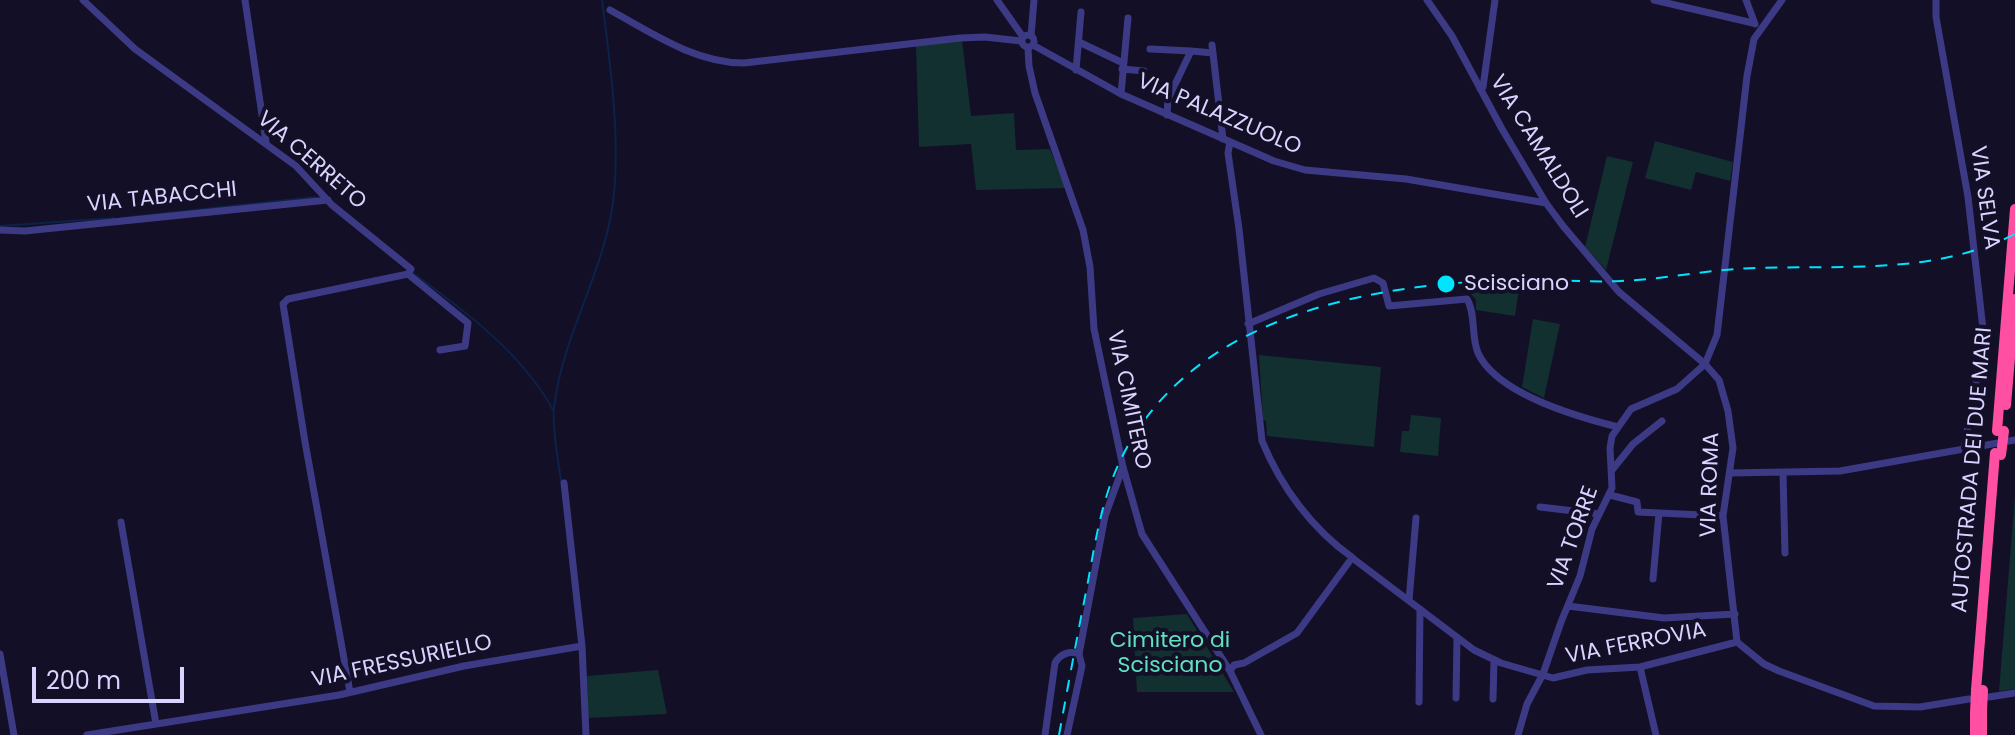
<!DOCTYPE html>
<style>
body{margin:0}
#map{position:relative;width:2015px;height:735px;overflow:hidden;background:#130f26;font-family:Poppins,sans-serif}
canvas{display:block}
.scale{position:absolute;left:32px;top:667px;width:152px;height:36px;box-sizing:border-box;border:4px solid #d9d4ff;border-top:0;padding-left:10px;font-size:24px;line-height:28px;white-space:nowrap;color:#d9d4ff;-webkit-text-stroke:6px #130f26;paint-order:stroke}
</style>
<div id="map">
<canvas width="2015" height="735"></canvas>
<div class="scale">200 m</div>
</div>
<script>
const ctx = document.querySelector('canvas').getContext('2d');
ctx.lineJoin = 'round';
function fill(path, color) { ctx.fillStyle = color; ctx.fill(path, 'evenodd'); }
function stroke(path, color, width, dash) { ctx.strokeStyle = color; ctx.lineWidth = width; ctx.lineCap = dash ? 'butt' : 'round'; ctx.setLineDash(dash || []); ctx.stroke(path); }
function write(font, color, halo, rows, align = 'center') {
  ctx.font = font + ' Poppins,sans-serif'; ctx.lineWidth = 8; ctx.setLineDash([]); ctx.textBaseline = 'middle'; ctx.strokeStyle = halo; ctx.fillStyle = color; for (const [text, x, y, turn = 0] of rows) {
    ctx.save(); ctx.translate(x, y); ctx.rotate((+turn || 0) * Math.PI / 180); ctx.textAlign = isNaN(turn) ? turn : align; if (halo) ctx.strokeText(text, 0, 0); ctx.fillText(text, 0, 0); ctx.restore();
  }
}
const green = new Path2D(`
 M962 40 971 116 1014 113 1016 150 1050 149 1066 188 976 190 971 144 919 147 916 45Z
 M1655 141 1733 162 1730 181 1696 172 1691 190 1645 178Z
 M1607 156 1633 162 1606 270 1585 247Z
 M1519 288 1515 316 1476 310V300L1470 293Z
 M1533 319 1560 324 1544 398 1522 387Z
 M1259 355 1381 367 1374 447 1267 436 1266 421 1263 420Z
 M1411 415 1441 418 1438 456 1400 452 1402 431H1409Z
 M2015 496V689L1999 691Z
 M1187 614 1234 692H1137L1133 618Z
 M658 670 667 714 588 718 587 676Z`);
const stream = new Path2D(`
 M121 218 315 197
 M0 226 114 218
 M413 273C465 311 522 353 553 410
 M561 481C558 458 552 431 554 408 562 336 604 273 613 202 621 140 610 62 602 0`);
const minor = new Path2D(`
 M83 0 135 49 296 166 332 205 411 269 408 274
 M245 0 266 142
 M997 0 1023 37
 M1427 0 1452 36 1502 129 1546 203 1563 226 1619 292 1705 364 1719 380 1728 411 1733 448 1723 516 1737 642
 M1654 0 1753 23
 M1746 0 1755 24
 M1936 0V17L1968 197 1984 338 1964 448
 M610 10C652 33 695 63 744 63L960 38 985 37 1021 41
 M1022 41a6 6 0 1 1 12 0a6 6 0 1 1-12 0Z
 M1031 36 1034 0
 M1079 42 1123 63
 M1033 45 1121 94 1274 161 1305 170 1406 179 1546 203
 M1212 45 1223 139
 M1028 48 1029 66 1035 93 1083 230 1090 267 1094 329 1123 467 1142 534 1230 671 1261 735
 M1150 49 1191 51
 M1122 69 1144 71
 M1076 70 1081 12
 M1480 89 1483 87 1495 0
 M1121 94 1128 18
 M1167 115 1168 99 1191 51 1213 53
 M1230 142 1228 153 1239 229 1262 441C1281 487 1312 529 1353 558
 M0 230 25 231 328 200
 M408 274 468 323 465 346 440 350
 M1248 324 1319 294 1374 278 1383 283 1389 306 1467 299C1476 314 1471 337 1478 353 1497 394 1578 417 1618 427
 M1612 470 1633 444 1662 421
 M1730 473 1840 471 2015 440
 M1783 473 1785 553
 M564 483 582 646 586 735
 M1610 495 1637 502 1638 512 1723 516
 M1540 507 1599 514
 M121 522 156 724
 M1355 560 1474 650 1501 663 1553 678 1587 670 1640 667 1737 642
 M1653 579 1659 513
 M1409 600 1416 518
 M1568 606 1664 618 1735 614
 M1737 642 1764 664 1779 671 1874 706 1920 707 1969 699
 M0 654 14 735
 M1079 654 1105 516 1123 467
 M1640 667 1656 735
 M1230 671 1234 665 1244 663 1297 633 1349 562
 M350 692 305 442 283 304 288 299 408 274
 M1989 697 2015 693
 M1456 698 1457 638
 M1493 699 1494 660
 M1419 702 1420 609
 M87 735 339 695 464 666 582 646
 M1045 735 1055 663C1060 654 1070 650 1079 654L1082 666 1067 735
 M1518 735 1527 704 1543 674 1561 622 1580 576 1592 529 1612 488 1610 448 1612 436 1631 409 1677 389 1705 364 1717 335 1747 76 1754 39 1782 0`);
const highway = new Path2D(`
 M2006 405 2015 299
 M1997 431 2015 209
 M1976 690 1995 453
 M1975 735V714
 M1982 735V711`);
const rail = new Path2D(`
 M1059 735C1068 686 1077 637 1087 587 1095 544 1101 501 1120 461 1189 317 1365 285 1508 280 1545 278 1583 283 1621 281 1666 279 1711 269 1757 268 1845 265 1934 275 2015 234`);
const highwayBridge = new Path2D(`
 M2001 455 2004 431
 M1982 711 1983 690
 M1975 714 1976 690`);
const markers = [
 [1446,284,10,"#00e5ff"]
];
const streetNames = [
 ["VIA PALAZZUOLO",1219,115,23],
 ["VIA CAMALDOLI",1538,147,58],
 ["VIA CERRETO",311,161,41],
 ["VIA TABACCHI",162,198,-6],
 ["VIA SELVA",1984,198,82],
 ["VIA CIMITERO",1128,400,78],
 ["AUTOSTRADA DEI DUE MARI",1973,470,-85],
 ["VIA ROMA",1711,485,-88],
 ["VIA TORRE",1574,538,-70],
 ["VIA FERROVIA",1636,644,-11],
 ["VIA FRESSURIELLO",402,662,-12]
];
const poiNames = [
 ["Scisciano",1464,284]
];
const parkNames = [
 ["Cimitero di",1170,641],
 ["Scisciano",1170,666]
];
fill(green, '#12302f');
stroke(stream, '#0c2248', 2);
stroke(minor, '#3d3a85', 7);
stroke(highway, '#ff4fa3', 10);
stroke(rail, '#00e5ff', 2, [12, 10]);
stroke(highwayBridge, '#ff4fa3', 10);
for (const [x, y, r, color] of markers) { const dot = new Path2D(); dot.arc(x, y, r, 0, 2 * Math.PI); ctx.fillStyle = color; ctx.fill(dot); stroke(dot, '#130f26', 3); }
write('22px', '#d9d4ff', '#130f26', streetNames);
write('22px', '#d9d4ff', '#130f26', poiNames, 'left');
write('22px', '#5fe0c0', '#130f26', parkNames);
</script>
